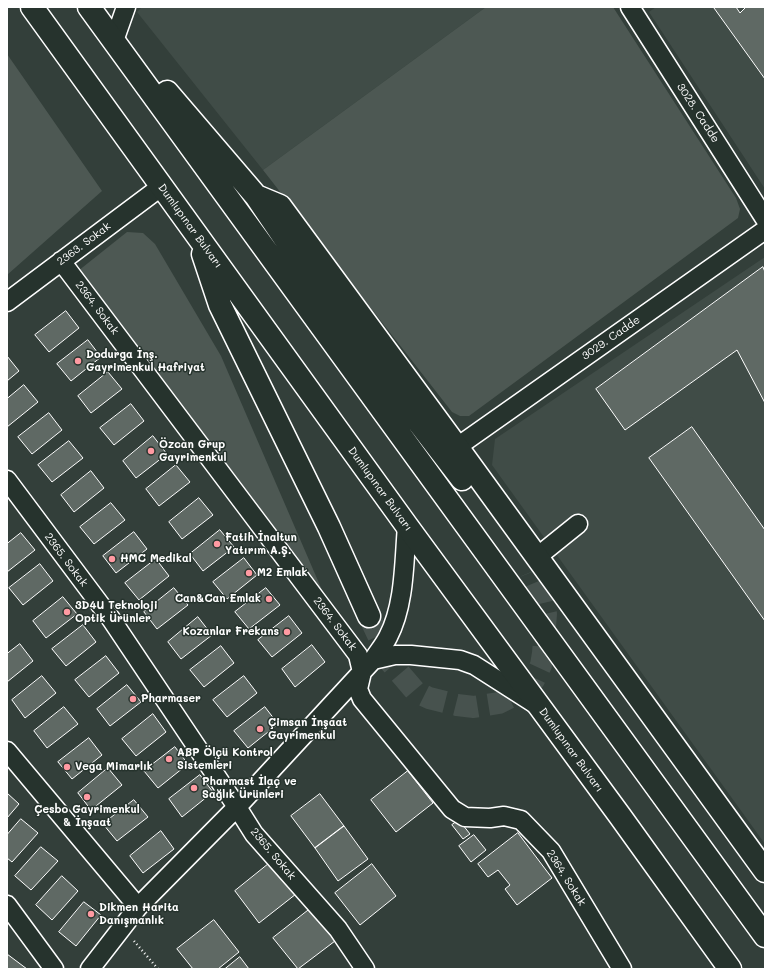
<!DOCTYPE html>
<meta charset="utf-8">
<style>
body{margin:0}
#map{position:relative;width:772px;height:976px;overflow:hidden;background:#333f3a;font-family:Mali,sans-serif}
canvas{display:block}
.frame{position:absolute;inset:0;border:8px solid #fff;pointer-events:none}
</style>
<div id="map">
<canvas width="772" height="976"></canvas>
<div class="frame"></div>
</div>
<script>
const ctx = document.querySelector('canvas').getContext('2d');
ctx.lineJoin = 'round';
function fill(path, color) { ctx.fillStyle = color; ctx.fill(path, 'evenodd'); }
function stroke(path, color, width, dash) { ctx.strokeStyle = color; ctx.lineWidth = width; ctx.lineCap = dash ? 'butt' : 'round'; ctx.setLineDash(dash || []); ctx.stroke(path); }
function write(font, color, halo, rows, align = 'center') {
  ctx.font = font + ' Mali,sans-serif'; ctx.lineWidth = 3; ctx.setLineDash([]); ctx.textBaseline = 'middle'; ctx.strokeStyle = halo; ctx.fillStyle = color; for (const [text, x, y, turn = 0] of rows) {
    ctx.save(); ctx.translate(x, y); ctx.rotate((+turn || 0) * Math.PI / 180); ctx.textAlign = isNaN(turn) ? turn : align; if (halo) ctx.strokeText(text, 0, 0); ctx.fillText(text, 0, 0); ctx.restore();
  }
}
const built = new Path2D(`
 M142 7H486L263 170 137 12Z
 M656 7H765V189L649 12Z
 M765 257V844L492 465 495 439Z`);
const green = new Path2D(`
 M486 7H613L736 198 740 209 738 218 469 416H460L452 412 263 170Z
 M7 54 102 191 7 275Z
 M127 232 143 233 155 244 221 356 328 604 78 271Z`);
const building = new Path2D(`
 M716 7H736L740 13 746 7H765V79L714 8Z
 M763 267 765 272V403L737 350 625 430 596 389Z
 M66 311 79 328 49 352 35 335Z
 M88 340 101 357 71 381 57 364Z
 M7 356 19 371 7 381Z
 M108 372 122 389 91 413 78 396Z
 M24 385 38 402 7 427V399Z
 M131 404 144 421 114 445 100 428Z
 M49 413 62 430 32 454 18 437Z
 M692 427 765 530V621L649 458Z
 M153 436 167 454 136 478 123 461Z
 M69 441 83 458 52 482 38 465Z
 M176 465 190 482 159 506 146 489Z
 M91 471 104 488 74 512 61 495Z
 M199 498 213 515 182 539 169 522Z
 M111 503 125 520 94 544 80 527Z
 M220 530 234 547 203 571 190 554Z
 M134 532 147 549 116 573 103 556Z
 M21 533 35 550 7 572V544Z
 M244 558 257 575 227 599 213 582Z
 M156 559 169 576 139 600 125 583Z
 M40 564 53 581 23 605 9 588Z
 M174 588 188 605 157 629 144 612Z
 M266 588 280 605 249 629 235 612Z
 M63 597 77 614 46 638 33 621Z
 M289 616 302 633 272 657 258 640Z
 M198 617 212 635 181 659 168 642Z
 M83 625 96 642 66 666 52 649Z
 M20 644 33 661 7 682V654Z
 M312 645 325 662 295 687 282 669Z
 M221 646 234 663 204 687 190 670Z
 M106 656 119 673 89 697 75 680Z
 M42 676 56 693 25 718 12 700Z
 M244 676 257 693 227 717 213 700Z
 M127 685 141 702 110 726 97 709Z
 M64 707 78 724 47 748 34 731Z
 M265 707 278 724 248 748 234 731Z
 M153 714 166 732 136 756 122 739Z
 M89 738 102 755 72 779 58 762Z
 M175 747 188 764 158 788 144 771Z
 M108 768 122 785 91 810 78 793Z
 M408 771 433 803 396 832 371 800Z
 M200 775 213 792 182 817 169 799Z
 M7 793 19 804 7 818Z
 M320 794 344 826 315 848 291 816Z
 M134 800 148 817 117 841 103 824Z
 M21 819 38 833 12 862 7 858V835Z
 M459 820 470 834 463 839 452 825Z
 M344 826 368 859 338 881 315 848Z
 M161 831 174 849 143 873 130 856Z
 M518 833 552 878 517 905 505 889 510 885 498 870 488 877 478 864Z
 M474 835 486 850 471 862 459 846Z
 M41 847 58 861 31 890 15 876Z
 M271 862 296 894 259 923 235 891Z
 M372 864 396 896 360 925 335 893Z
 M62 876 78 891 52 920 36 905Z
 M84 902 101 915 76 946 59 932Z
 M310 909 335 941 298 969 273 938Z
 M214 920 239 952 218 969H193L177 949Z
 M7 954 27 969H7Z
 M240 957 249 969H225Z`);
const highwayTunnel = new Path2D(`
 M369 616 391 663 415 691 429 698 457 705 474 707 499 703 517 694 534 680 541 665 543 653 546 614 543 601 531 572`);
const path = new Path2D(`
 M134 941 158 969`);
const minor = new Path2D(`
 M630 7 765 219
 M114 41 126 7
 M61 261 358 655 362 672 358 689 362 699 452 809 465 817 490 818 504 816 521 820 551 851 622 969
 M7 302 162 186
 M457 447 765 230
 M7 480 111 619 237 807 254 834 338 929 365 969
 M537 557 578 524
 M373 660 395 655H411L460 660 474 665 535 704
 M7 751 138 907
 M7 905 54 969
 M90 969 138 907 237 807 373 660C378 652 384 645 388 637 405 605 404 561 407 526`);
const highway = new Path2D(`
 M32 7 407 526 620 816 730 969
 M89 7 765 936
 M167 92 256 196 298 258 386 380 462 479
 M256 196 280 206 457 447 765 871
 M203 254 220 305 329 527 369 616`);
const markers = [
 [78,361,4,"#ff9aa2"],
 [151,451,4,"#ff9aa2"],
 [217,544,4,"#ff9aa2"],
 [112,559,4,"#ff9aa2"],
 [249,573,4,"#ff9aa2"],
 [269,599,4,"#ff9aa2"],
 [67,612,4,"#ff9aa2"],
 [287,632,4,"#ff9aa2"],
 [133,699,4,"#ff9aa2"],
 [260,729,4,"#ff9aa2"],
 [169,759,4,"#ff9aa2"],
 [67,767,4,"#ff9aa2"],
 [194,788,4,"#ff9aa2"],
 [87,797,4,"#ff9aa2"],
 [91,914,4,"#ff9aa2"]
];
const streetNames = [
 ["3028. Cadde",698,113,57],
 ["Dumlupınar Bulvarı",190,226,54],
 ["2363. Sokak",84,244,-37],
 ["2364. Sokak",97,308,53],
 ["3029. Cadde",611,338,-35],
 ["Dumlupınar Bulvarı",380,489,54],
 ["2365. Sokak",66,560,53],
 ["2364. Sokak",335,624,53],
 ["Dumlupınar Bulvarı",571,750,54],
 ["2365. Sokak",273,854,50],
 ["2364. Sokak",566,878,58]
];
const poiNames = [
 ["Dodurga İnş.",86,355],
 ["Gayrimenkul Hafriyat",86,368],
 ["Özcan Grup",159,445],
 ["Gayrimenkul",159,458],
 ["Fatih İnaltun",225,538],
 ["Yatırım A.Ş.",225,551],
 ["HMC Medikal",120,559],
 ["M2 Emlak",257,573],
 ["Can&Can Emlak",261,599,"right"],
 ["3D4U Teknoloji",75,606],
 ["Optik Ürünler",75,619],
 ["Kozanlar Frekans",279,632,"right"],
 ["Pharmaser",141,699],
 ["Çimsan İnşaat",268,723],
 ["Gayrimenkul",268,736],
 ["ABP Ölçü Kontrol",177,753],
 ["Sistemleri",177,766],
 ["Vega Mimarlık",75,767],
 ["Pharmast İlaç ve",202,782],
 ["Sağlık Ürünleri",202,795],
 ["Çesbo Gayrimenkul",87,810,"center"],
 ["& İnşaat",87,823,"center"],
 ["Dikmen Harita",99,908],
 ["Danışmanlık",99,921]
];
fill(built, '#404c47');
fill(green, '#4d5853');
fill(building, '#5f6964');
stroke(building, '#fff', 1);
stroke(highwayTunnel, '#47524e', 22, [22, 11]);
stroke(minor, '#fff', 21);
stroke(highway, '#fff', 25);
stroke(path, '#fff', 2.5, [1, 3]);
stroke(minor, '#26332d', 18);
stroke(highway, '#26332d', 22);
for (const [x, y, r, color] of markers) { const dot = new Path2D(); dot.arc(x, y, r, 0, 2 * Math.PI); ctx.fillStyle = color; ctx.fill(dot); stroke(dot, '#26332d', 1.5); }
write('11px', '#fff', '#26332d', streetNames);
write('bold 11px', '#fff', '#26332d', poiNames, 'left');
</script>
